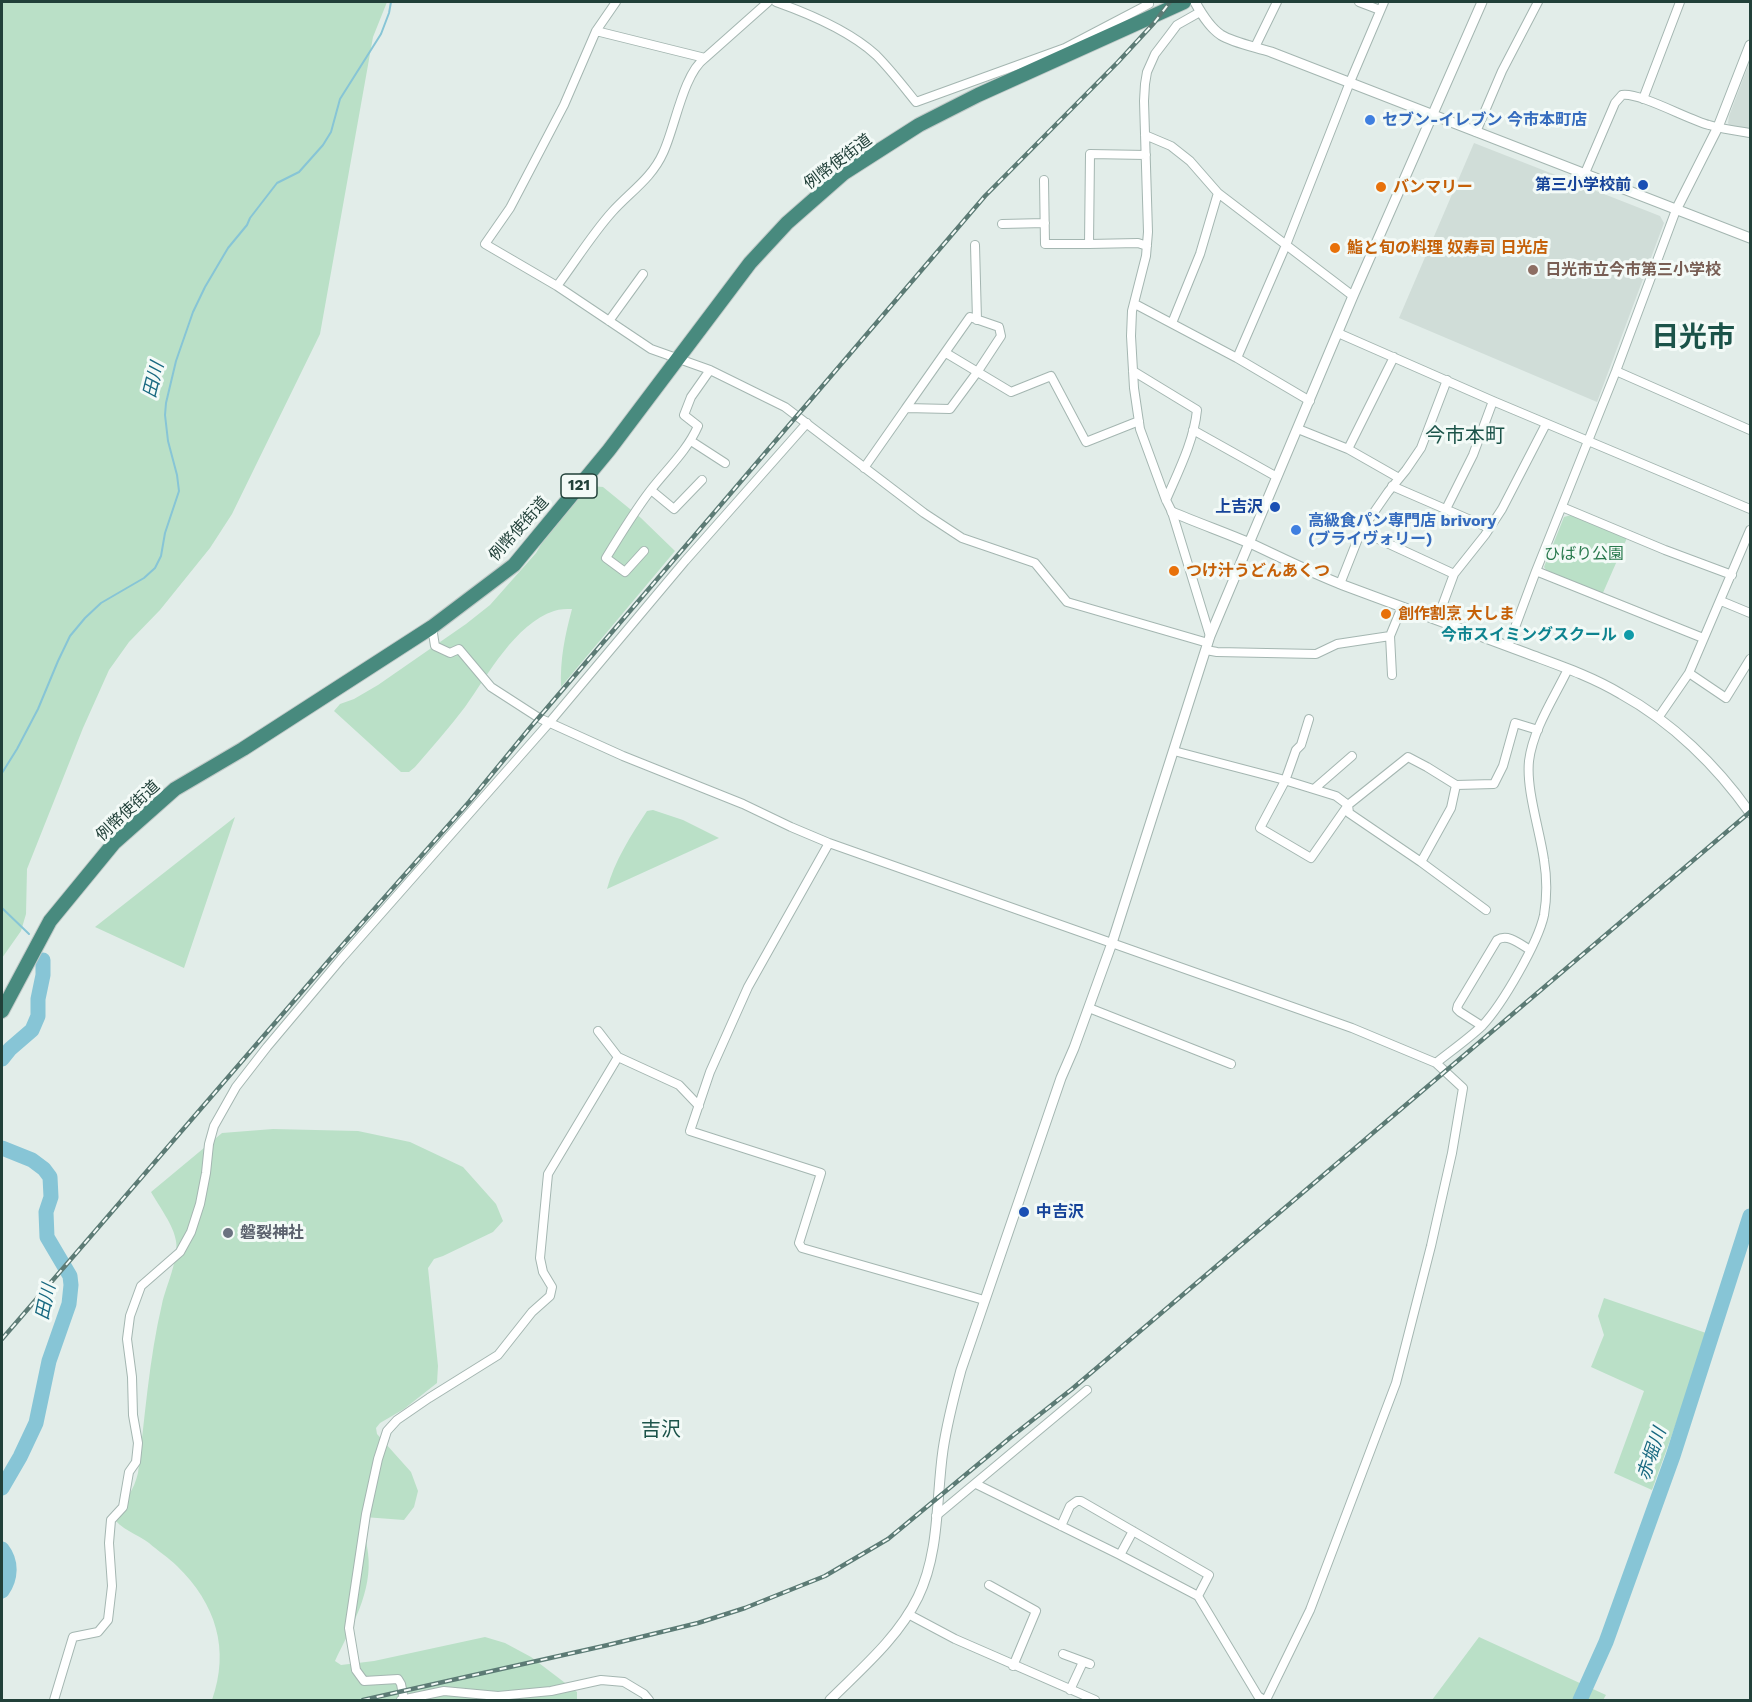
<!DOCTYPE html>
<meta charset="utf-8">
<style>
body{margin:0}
#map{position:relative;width:1752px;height:1702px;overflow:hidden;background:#e2ede9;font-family:"Work Sans",sans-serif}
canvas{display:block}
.frame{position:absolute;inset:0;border:3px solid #214039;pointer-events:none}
</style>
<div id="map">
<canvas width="1752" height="1702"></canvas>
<div class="frame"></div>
</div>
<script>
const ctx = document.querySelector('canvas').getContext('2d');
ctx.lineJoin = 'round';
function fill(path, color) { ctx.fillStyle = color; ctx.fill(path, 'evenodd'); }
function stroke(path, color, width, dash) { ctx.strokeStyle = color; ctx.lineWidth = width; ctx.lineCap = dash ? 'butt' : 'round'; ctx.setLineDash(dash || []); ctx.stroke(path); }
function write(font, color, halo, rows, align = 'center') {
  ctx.font = font + ' "Work Sans","Noto Sans JP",sans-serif'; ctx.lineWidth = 6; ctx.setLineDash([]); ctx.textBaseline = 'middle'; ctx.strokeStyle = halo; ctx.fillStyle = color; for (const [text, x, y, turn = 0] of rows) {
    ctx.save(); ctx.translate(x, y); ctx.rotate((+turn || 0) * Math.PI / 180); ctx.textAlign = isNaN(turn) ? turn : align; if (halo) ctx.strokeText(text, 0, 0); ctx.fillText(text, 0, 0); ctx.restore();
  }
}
const built = new Path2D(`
 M1750 61V129L1731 127 1728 123 1729 116Z
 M1474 143 1660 216 1664 223 1597 402 1399 318Z`);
const green = new Path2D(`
 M2 2H387L373 37 320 334 232 514 210 548 160 610 129 642 109 670 83 728 27 869 26 914 21 931 2 958Z
 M580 485 603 487 641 518 675 551 561 687C560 659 565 635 572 609 566 609 560 609 554 611 515 624 488 675 465 707 449 728 432 747 415 767L409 772H401L334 711 340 704 354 699 378 685 466 624 490 605 536 553 562 509Z
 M1571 515 1627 538 1602 595 1547 571 1544 567 1564 517Z
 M653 810 683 820 719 838 607 889C614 862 631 835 647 811Z
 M235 817 184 968 95 927Z
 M273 1129 358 1131 410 1142 463 1167 496 1204 503 1221 493 1232 443 1256 434 1259 428 1268 438 1366 437 1383 404 1409 380 1423 376 1428 377 1434 411 1472 418 1491 414 1507 404 1520 364 1517 361 1520C363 1531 367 1542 368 1553 373 1592 351 1627 335 1661L341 1665 374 1661 485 1637 505 1643 531 1657 577 1692V1700H212C230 1649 216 1604 177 1566 169 1558 158 1551 149 1543 137 1534 120 1529 112 1516 116 1508 122 1503 128 1496 133 1489 136 1481 138 1473 145 1417 149 1359 162 1304 166 1286 179 1259 176 1241 174 1226 159 1206 151 1192L222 1133Z
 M1604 1298 1706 1333 1689 1388 1652 1490 1614 1473 1644 1391 1591 1367 1604 1335 1598 1316Z
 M1479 1637 1606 1695 1603 1700H1432Z`);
const stream = new Path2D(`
 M2 773 17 749 38 709 58 661 70 636 85 618 101 603 144 578 155 568 161 556 165 533 179 491 177 475 168 441 165 415 166 403 176 361 193 312 205 287 228 248 247 225 250 218 277 183 299 172 323 145 331 132 340 99 381 34 389 13 391 2
 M2 908 29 934`);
const river = new Path2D(`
 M2 1059 10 1049 32 1030 38 1016V999L43 975V960
 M2 1148 32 1160 44 1169 50 1177 51 1197 46 1212 47 1237 70 1276 71 1285 69 1304 49 1361 36 1423 20 1457 2 1488
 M2 1549C12 1562 11 1578 2 1591
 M1580 1700 1606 1642 1673 1456 1750 1216`);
const minor = new Path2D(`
 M616 2 596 31 564 105 510 208 485 244 557 286 651 349 710 370 785 407 924 513 962 538 1035 563 1067 602 1208 643
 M776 2C807 13 851 32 876 55 891 70 903 86 916 102L1065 48 1149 4
 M1359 2 1380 10
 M1200 12 1177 25 1168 37 1155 54 1147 72 1145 84 1144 101 1148 232 1146 256 1132 311 1131 336 1134 388 1140 429 1166 500 1172 512 1210 636
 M596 31 705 58 768 2
 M1255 47 1277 2
 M1643 99 1680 2
 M1476 132 1502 71 1538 2
 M1145 135 1171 146 1190 161 1218 193 1353 296
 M1146 155 1090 154 1089 244 1138 243 1147 246
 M1585 173 1615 103 1622 95C1639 92 1689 120 1709 125 1722 129 1737 131 1750 133
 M1044 180 1045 244H1089
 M1002 224 1045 223
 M975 245 977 320
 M557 286C575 262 593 233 612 212 630 192 652 178 663 153 675 128 683 74 705 58
 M1135 304 1237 358 1310 401
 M970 317 999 327 1001 336 978 371 950 409 906 408Z
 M609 321 643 274
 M1172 323 1200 254 1218 193
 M1338 333 1493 401 1750 509
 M946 353 1011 392 1051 376 1086 442 1139 421
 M1237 358 1286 245 1350 82 1384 2
 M1133 371 1197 410C1194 441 1178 472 1166 500
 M1616 371 1750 430
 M1298 429 1348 449 1399 478
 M1193 430 1277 477
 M691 441 725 463
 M1348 449 1394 357
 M864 468 906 408
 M1392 486 1489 528
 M651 490 674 509 702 480
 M1562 507 1665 550 1732 575
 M1446 509 1473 455 1493 401
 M1361 531 1454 574
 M644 551 625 572 606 558C620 535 634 512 650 491 667 469 687 451 698 426L684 415 691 397 710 370
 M1536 571 1703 638
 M1340 584 1361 531 1388 492 1406 470 1421 448 1447 380
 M1721 601 1750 613
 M1437 620 1454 574 1485 535 1502 509 1546 424
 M432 627 435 646 450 653 459 649 491 687 539 718 623 756 743 804 791 827 829 843 1352 1028 1436 1063 1463 1088 1452 1153 1431 1246 1396 1383 1310 1610 1266 1700
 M1508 646 1536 571 1616 371 1676 210
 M1206 650 1217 652 1316 654 1337 644 1390 636
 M1689 673 1726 698 1750 659
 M1392 675 1390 636 1402 607
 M1658 718 1689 673 1750 530
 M1309 719 1301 745 1296 750 1285 781 1260 828 1311 858 1348 805 1408 757 1427 767 1456 785 1494 784 1503 766 1515 723 1538 730
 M1174 751 1281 779 1336 796 1348 805 1349 813 1421 862 1486 910
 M1314 789 1352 756
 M829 843 748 987 710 1072 690 1131 821 1173 799 1243 802 1248 984 1300
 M1421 862 1451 808 1456 785
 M1089 1008 1231 1064
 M1482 1026 1460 1012 1457 1009 1458 1005 1497 940C1508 933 1520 944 1530 950
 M598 1031 618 1057 679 1085 699 1106
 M1436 1063C1451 1051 1468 1039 1482 1026 1502 1005 1538 943 1544 915 1547 897 1547 878 1544 860 1540 831 1526 790 1529 761 1533 729 1554 698 1568 669
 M976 1484 1120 1555 1198 1596 1258 1696 1264 1700
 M936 1516 1087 1390
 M1061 1526 1070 1506 1077 1501H1081L1209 1575 1198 1596
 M1120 1555 1133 1531
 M989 1585 1036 1611 1013 1666
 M908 1614 955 1639 1095 1700
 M1063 1654 1090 1664
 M1070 1690 1083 1662
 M54 1700 73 1637 98 1632 108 1620 112 1586 109 1543 111 1520 123 1507 129 1472 136 1462 138 1443 133 1415 132 1377 127 1339 130 1316 141 1286 180 1252 191 1232 200 1204 206 1173 209 1144 214 1126 236 1087 267 1047 341 959 549 723 685 561 807 423
 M401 1700 444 1691 498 1696 551 1691 601 1680 624 1682 644 1694 649 1700
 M404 1700 401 1684 398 1679 364 1681 356 1670 349 1628 366 1514 378 1459 387 1431 397 1420 429 1398 498 1355 532 1312 550 1296 552 1287 543 1272 540 1258 548 1174 618 1057`);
const tertiary = new Path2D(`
 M1195 2C1201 13 1209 27 1221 35 1234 43 1256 47 1271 52L1750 238
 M1676 210 1718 127 1750 45
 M1172 512C1198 523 1226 533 1252 544 1282 558 1312 573 1343 585 1404 608 1465 630 1526 653 1558 665 1591 676 1621 694 1672 722 1717 766 1750 813
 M830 1700C861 1669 898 1638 918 1597 940 1552 936 1498 943 1450 947 1423 954 1396 961 1370L1061 1078 1074 1048 1112 943 1210 636 1353 296 1482 2`);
const trunk = new Path2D(`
 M2 1011 50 921 114 843 175 789 243 749 432 627 514 565 609 450 750 263 787 223 844 173 919 125 978 95 1184 2`);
const rail = new Path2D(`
 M2 1339 331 958 469 802 529 729 985 196 1118 62 1154 23 1170 2
 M363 1700 608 1645 698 1623 745 1608 825 1576 888 1539 1011 1437 1072 1389 1750 812`);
const markers = [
 [1370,120,6,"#3f7fe0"],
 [1643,185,6,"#1a4fb4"],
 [1381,187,6,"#e8710a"],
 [1335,248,6,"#e8710a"],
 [1533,270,6,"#8d6e63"],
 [1275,507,6,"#1a4fb4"],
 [1296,530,6,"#3f7fe0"],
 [1174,571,6,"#e8710a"],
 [1386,614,6,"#e8710a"],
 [1629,635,6,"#0f9aa8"],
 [1024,1212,6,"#1a4fb4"],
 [228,1233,6,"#6b7280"]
];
const shields = [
 [579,486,36]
];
const shieldNames = [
 ["121",579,486]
];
const shopNames = [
 ["セブン-イレブン 今市本町店",1382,120],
 ["高級食パン専門店 brivory",1308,521],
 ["(ブライヴォリー)",1308,539]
];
const streetNames = [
 ["例幣使街道",838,162,-37],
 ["例幣使街道",519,529,-48],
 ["例幣使街道",128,811,-43]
];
const transitNames = [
 ["第三小学校前",1631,185],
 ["上吉沢",1263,507],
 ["中吉沢",1036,1212,"left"]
];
const foodNames = [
 ["バンマリー",1393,187],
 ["鮨と旬の料理 奴寿司 日光店",1347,248],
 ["つけ汁うどんあくつ",1186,571],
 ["創作割烹 大しま",1398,614]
];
const educationNames = [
 ["日光市立今市第三小学校",1545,270]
];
const parkNames = [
 ["ひばり公園",1584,554]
];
const cultureNames = [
 ["今市スイミングスクール",1617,635]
];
const worshipNames = [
 ["磐裂神社",240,1233]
];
const waterNames = [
 ["田川",154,380,-76],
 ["田川",46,1302,-78],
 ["赤堀川",1652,1454,-71]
];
const quarterNames = [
 ["今市本町",1465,436],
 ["吉沢",661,1430]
];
const townNames = [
 ["日光市",1693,338]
];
fill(built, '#d0ddd8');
fill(green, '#bae0c7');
stroke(stream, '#87c5d6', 2);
stroke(river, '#87c5d6', 15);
stroke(minor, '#a4b6b1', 10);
stroke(tertiary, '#a4b6b1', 11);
stroke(trunk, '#c1cac8', 16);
stroke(minor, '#fff', 8);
stroke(tertiary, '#fff', 9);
stroke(trunk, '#488a7e', 14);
stroke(rail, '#5c7b75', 4.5);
stroke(rail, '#f3faf7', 2, [7]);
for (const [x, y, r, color] of markers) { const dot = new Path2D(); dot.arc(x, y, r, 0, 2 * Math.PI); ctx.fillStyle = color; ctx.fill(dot); stroke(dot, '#f3faf7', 2); }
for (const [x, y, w] of shields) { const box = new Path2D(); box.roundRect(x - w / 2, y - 12, w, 24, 4.5); ctx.fillStyle = '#f3faf7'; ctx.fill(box); stroke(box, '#214039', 1.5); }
write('bold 15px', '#214039', null, shieldNames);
write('bold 16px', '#366cbe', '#f3faf7', shopNames, 'left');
write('16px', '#214039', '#f3faf7', streetNames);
write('bold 16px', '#164399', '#f3faf7', transitNames, 'right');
write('bold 16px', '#c56008', '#f3faf7', foodNames, 'left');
write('bold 16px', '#785e54', '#f3faf7', educationNames, 'left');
write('16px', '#28794d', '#f3faf7', parkNames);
write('bold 16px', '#0d838f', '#f3faf7', cultureNames, 'right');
write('bold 16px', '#5b616d', '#f3faf7', worshipNames, 'left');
write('italic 18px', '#176880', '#f3faf7', waterNames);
write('20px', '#1b5349', '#f3faf7', quarterNames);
write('bold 28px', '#1b5349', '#f3faf7', townNames);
</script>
